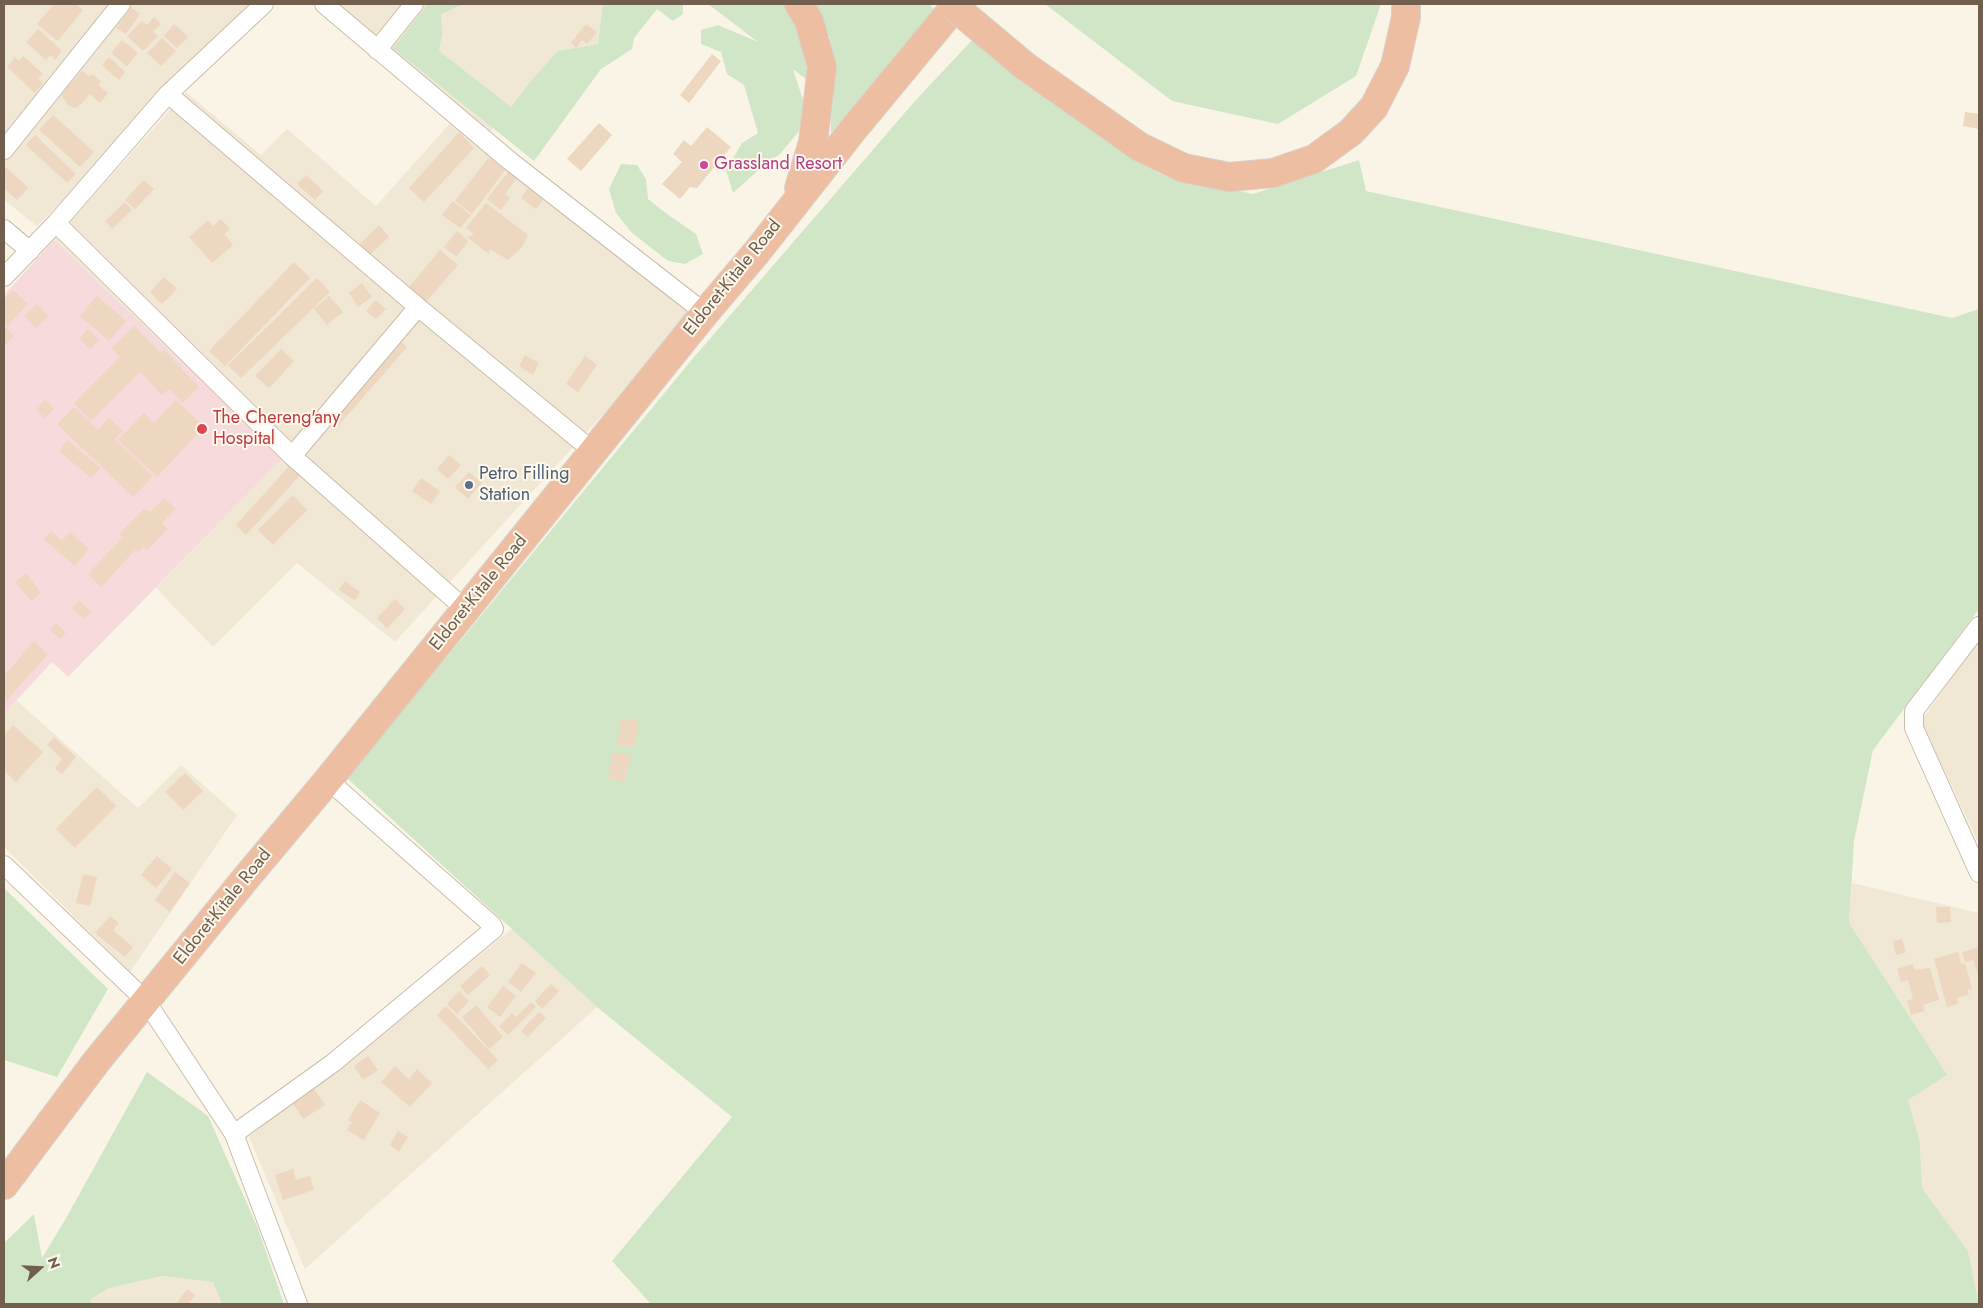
<!DOCTYPE html>
<style>
body{margin:0}
#map{position:relative;width:1983px;height:1308px;overflow:hidden;background:#faf4e6;font-family:Jost,sans-serif}
canvas{display:block}
.frame{position:absolute;inset:0;border:5px solid #715e4d;pointer-events:none}
.north{position:absolute;left:15px;top:1243px;width:50px;height:50px;-webkit-text-stroke:4px #fdf8ec;paint-order:stroke;rotate:70deg;font-size:14px;font-weight:700;line-height:20px;text-align:center;color:#715e4d}
.north::after{content:'';display:block;margin:auto;width:18px;height:22px;background:#715e4d;clip-path:polygon(50% 0,100% 100%,50% 72%,0 100%)}
</style>
<div id="map">
<canvas width="1983" height="1308"></canvas>
<div class="frame"></div>
<div class="north">N</div>
</div>
<script>
const ctx = document.querySelector('canvas').getContext('2d');
ctx.lineJoin = 'round';
function fill(path, color) { ctx.fillStyle = color; ctx.fill(path, 'evenodd'); }
function stroke(path, color, width, dash) { ctx.strokeStyle = color; ctx.lineWidth = width; ctx.lineCap = dash ? 'butt' : 'round'; ctx.setLineDash(dash || []); ctx.stroke(path); }
function write(font, color, halo, rows, align = 'center') {
  ctx.font = font + ' Jost,sans-serif'; ctx.lineWidth = 4; ctx.setLineDash([]); ctx.textBaseline = 'middle'; ctx.strokeStyle = halo; ctx.fillStyle = color; for (const [text, x, y, turn = 0] of rows) {
    ctx.save(); ctx.translate(x, y); ctx.rotate((+turn || 0) * Math.PI / 180); ctx.textAlign = isNaN(turn) ? turn : align; if (halo) ctx.strokeText(text, 0, 0); ctx.fillText(text, 0, 0); ctx.restore();
  }
}
const residential = new Path2D(`
 M4 4H263L37 226 4 200Z
 M333 4H603L598 44 558 51 489 133Z
 M186 92 261 155 287 129 376 206 451 122 694 315 395 642 297 563 213 647 156 588 283 458 54 240Z
 M1979 640V844L1921 721Z
 M17 701 138 808 181 765 237 815 130 972 4 847V714Z
 M1852 883 1979 913V1303L1968 1251 1922 1188 1920 1142 1908 1100 1946 1075 1849 923Z
 M512 929 597 1007 305 1269 249 1137Z
 M163 1276 213 1282 222 1304H92L90 1300 109 1288Z`);
const medical = new Path2D(`
 M54 240 283 458 68 677 52 662 4 714V295Z`);
const green = new Path2D(`
 M428 4H463L441 14 442 34 439 51 511 107 531 81 558 51 598 44 603 4H683V14L673 21 657 9 634 38 632 49 601 69 534 161 393 48Z
 M708 4H784L796 20 810 82 793 69 803 100 804 125 780 154 763 166 733 193 726 170 742 143 758 133 744 85 727 74 721 52 701 44V30L718 25 758 42Z
 M807 4H929L935 10 831 133 830 37Z
 M1045 4H1381L1356 76 1278 124 1172 101Z
 M974 38 1158 173 1253 194 1359 160 1366 191 1952 318 1979 309V609L1873 750 1854 841 1849 923 1947 1075 1908 1100 1920 1142 1922 1188 1968 1251 1979 1304H651L612 1261 732 1117 597 1007 347 778 695 356 915 101Z
 M621 164 637 165 646 179 648 199 667 214 696 234 703 254 685 264 668 261 631 232 616 213 609 189Z
 M4 888 108 989 57 1077 4 1060Z
 M147 1072 208 1116 257 1226 284 1304H222L213 1282 163 1276 109 1288 90 1300 92 1304H4V1243L34 1214 42 1258 65 1220Z`);
const building = new Path2D(`
 M54 4H76L83 10 58 41 37 24Z
 M131 7 140 14 126 34 116 28Z
 M154 17 161 24 153 32 158 36 143 51 127 36 142 21 147 25Z
 M174 24 188 37 177 48 164 36Z
 M586 24 597 32 587 44 582 40 576 48 571 43Z
 M38 29 62 51 55 60 50 55 46 60 26 42Z
 M162 38 176 51 161 66 147 53Z
 M122 40 138 53 127 66 111 53Z
 M712 54 721 61 689 103 680 95Z
 M23 56 43 74 38 78 43 83 35 93 7 67 15 57 19 61Z
 M109 57 125 72 119 80 102 65Z
 M82 71 90 77 92 74 101 81 99 86 108 93 100 103 90 94 78 107 75 108 68 105 61 94Z
 M1965 112 1979 114V129L1963 126Z
 M53 115 94 152 80 167 39 130Z
 M599 123 612 135 581 171 567 159Z
 M707 127 731 147 697 188 690 187 680 199 662 184 682 162 673 154 684 140 691 146Z
 M459 132 474 148 424 202 409 188Z
 M35 135 76 174 67 183 26 145Z
 M489 157 505 170 472 214 455 201Z
 M6 167 28 188 17 200 4 188V170Z
 M509 171 517 178 505 194 510 198 501 210 487 199Z
 M306 175 323 191 315 200 297 184Z
 M144 180 154 189 135 209 125 200Z
 M528 188 543 200 536 209 521 198Z
 M453 201 471 215 460 228 442 215Z
 M125 202 132 210 112 229 105 221Z
 M486 203 528 235 522 247 508 260 490 249 489 254 467 237 474 234 466 228Z
 M221 219 230 229 224 234 233 245 212 263 189 237 208 220 213 226Z
 M379 225 389 237 370 255 360 244Z
 M457 231 468 241 456 257 444 247Z
 M440 250 458 265 425 303 408 288Z
 M294 262 310 278 225 366 209 351Z
 M164 277 177 289 162 304 150 292Z
 M317 278 330 292 241 378 228 365Z
 M362 283 372 297 358 307 349 293Z
 M13 290 28 304 7 326 4 323V300Z
 M97 296 126 321 109 341 80 316Z
 M329 296 343 312 327 325 314 309Z
 M376 300 386 309 376 319 366 311Z
 M37 304 48 316 36 328 24 316Z
 M4 326 14 336 4 346Z
 M134 326 161 353 164 350 199 387 183 403 169 389 162 395 140 372 91 421 74 403 120 357 112 348Z
 M88 329 99 340 90 349 79 338Z
 M396 337 407 347 339 425 332 418Z
 M281 349 294 361 269 388 255 376Z
 M525 355 539 363 533 375 519 366Z
 M585 356 597 365 578 392 566 384Z
 M45 400 54 409 45 418 36 410Z
 M176 400 204 427 157 477 118 440 144 413 154 423Z
 M74 407 98 430 109 418 123 431 115 439 153 476 133 497 57 424Z
 M68 440 100 468 91 478 59 451Z
 M449 455 461 465 448 479 437 469Z
 M293 462 303 472 246 535 236 525Z
 M469 472 482 483 468 499 455 487Z
 M421 478 440 491 431 504 412 491Z
 M293 495 307 510 273 545 258 530Z
 M164 498 176 509 162 523 168 529 147 550 144 547 138 552 135 550 101 587 88 574 122 538 131 546 119 534 144 509 151 511Z
 M51 531 62 541 70 532 89 549 75 566 44 539Z
 M26 573 41 593 31 601 15 582Z
 M345 581 360 592 355 600 339 590Z
 M395 599 405 609 387 628 377 618Z
 M79 601 91 611 84 619 72 608Z
 M56 623 66 632 60 639 50 630Z
 M34 641 48 654 7 700 4 697V676Z
 M621 718 639 721 634 748 617 745Z
 M13 725 43 752 16 782 4 770V735Z
 M54 737 76 757 62 774 55 768 62 759 47 745Z
 M613 752 631 756 625 782 608 778Z
 M185 773 203 791 183 810 165 792Z
 M97 787 116 806 75 848 56 829Z
 M157 856 172 869 156 888 141 875Z
 M175 872 190 883 170 912 155 900Z
 M83 874 97 877 90 906 76 903Z
 M1936 907H1950L1951 922 1937 923Z
 M110 916 119 923 113 930 133 947 125 957 95 933Z
 M1902 939 1906 952 1896 955 1893 941Z
 M1979 947V978L1973 960 1965 962 1962 952Z
 M1958 952 1961 964 1965 963 1972 989 1967 990 1969 995 1957 998 1958 1004 1947 1007 1934 959Z
 M522 963 536 973 521 992 508 982Z
 M1913 964 1915 970 1930 968 1939 1000 1923 1005 1925 1011 1911 1015 1907 1001 1913 999 1908 980 1901 982 1897 969Z
 M482 966 490 975 468 995 460 986Z
 M551 984 559 991 542 1009 535 1001Z
 M503 986 516 996 500 1017 487 1007Z
 M459 991 469 1001 457 1014 447 1004Z
 M531 1002 536 1007 508 1035 499 1026 512 1013 516 1017Z
 M476 1005 503 1037 489 1049 462 1017Z
 M446 1006 498 1060 488 1069 437 1015Z
 M539 1012 546 1018 528 1037 521 1031Z
 M368 1056 378 1070 363 1080 354 1066Z
 M395 1066 409 1079 417 1069 432 1083 410 1107 381 1082Z
 M314 1089 325 1105 303 1119 293 1103Z
 M360 1100 380 1113 364 1140 347 1130 352 1122 348 1120Z
 M398 1131 408 1137 399 1152 390 1145Z
 M293 1169 296 1180 310 1176 314 1190 283 1200 275 1175Z
 M187 1289 195 1295 188 1304H176Z`);
const street = new Path2D(`
 M324 4 510 161 705 313
 M377 50 414 4
 M168 94 418 307 594 452
 M4 150 121 4
 M56 223 292 456 465 609
 M4 229 30 251
 M4 277 56 223 168 94 264 4
 M292 456 418 307
 M1979 626 1914 711V728L1979 873
 M4 865 146 1001 234 1134 298 1304
 M234 1134 333 1063 494 929 492 925 328 780`);
const highway = new Path2D(`
 M799 4 809 21 822 67 813 142 799 188
 M1025 66 1140 147 1184 168 1229 177 1273 173 1314 159 1351 132 1374 107 1395 66 1406 17V4
 M4 1185 96 1062 246 878 328 780 705 313 756 253 852 131 957 4`);
const highwayBridge = new Path2D(`
 M951 4 1025 66`);
const markers = [
 [704,165,5,"#d1479c"],
 [202,429,6,"#e0444e"],
 [469,485,5,"#5c6f8a"]
];
const hotelNames = [
 ["Grassland Resort",714,165]
];
const streetNames = [
 ["Eldoret-Kitale Road",733,278,-51],
 ["Eldoret-Kitale Road",479,593,-51],
 ["Eldoret-Kitale Road",223,907,-51]
];
const healthNames = [
 ["The Chereng'any",213,419],
 ["Hospital",213,440]
];
const serviceNames = [
 ["Petro Filling",479,475],
 ["Station",479,496]
];
fill(residential, '#f1e7d5');
fill(medical, '#f7dadb');
fill(green, '#d0e6c6');
fill(building, '#edd7c0');
stroke(street, '#cbbdad', 20);
stroke(highway, '#d7d2cd', 30);
stroke(street, '#fff', 18);
stroke(highway, '#eebea3', 28);
stroke(highwayBridge, '#d7d2cd', 30, []);
stroke(highwayBridge, '#eebea3', 28);
for (const [x, y, r, color] of markers) { const dot = new Path2D(); dot.arc(x, y, r, 0, 2 * Math.PI); ctx.fillStyle = color; ctx.fill(dot); stroke(dot, '#fdf8ec', 2); }
write('18px', '#b23c85', '#fdf8ec', hotelNames, 'left');
write('18px', '#715e4d', '#fdf8ec', streetNames);
write('18px', '#be3a42', '#fdf8ec', healthNames, 'left');
write('18px', '#4e5e75', '#fdf8ec', serviceNames, 'left');
</script>
